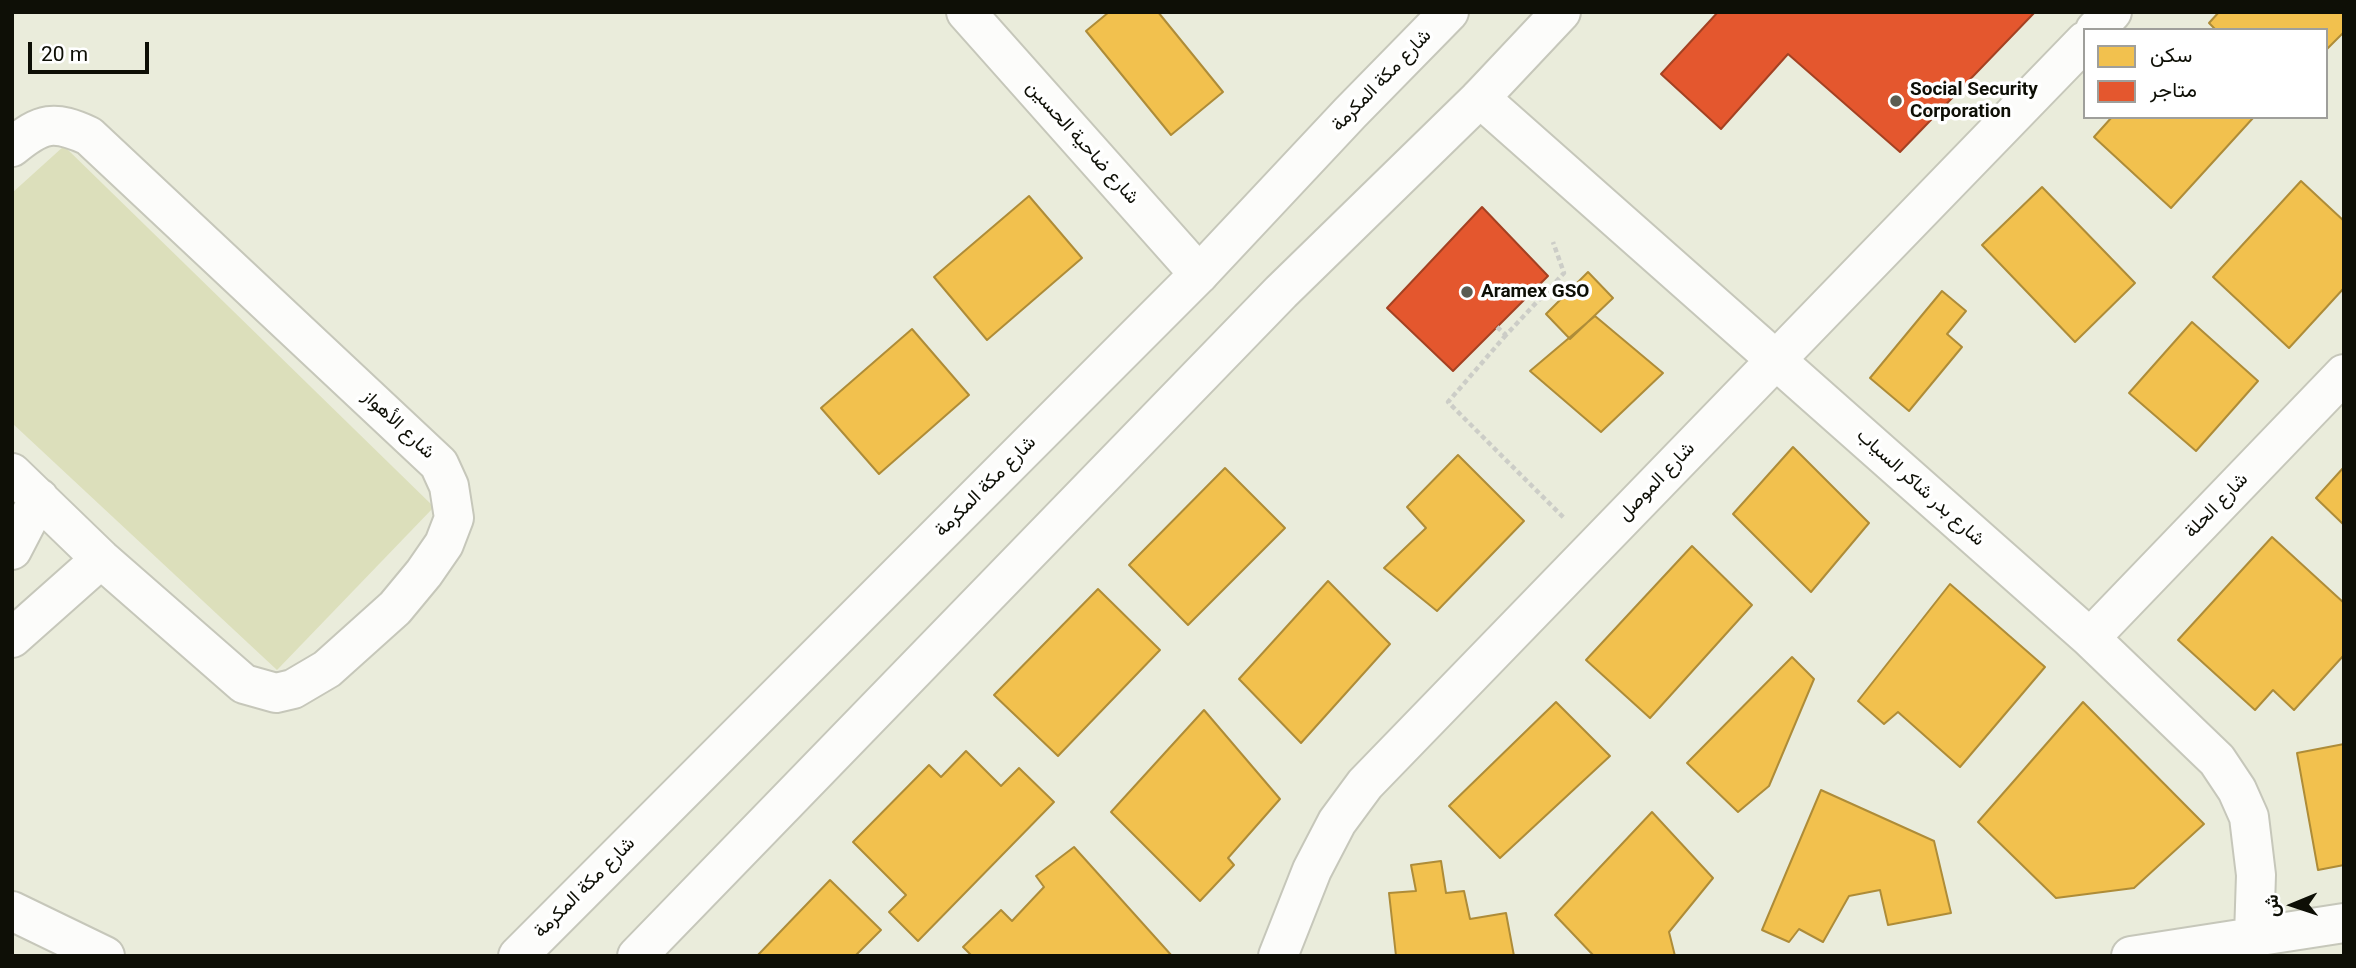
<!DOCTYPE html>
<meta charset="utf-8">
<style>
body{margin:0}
#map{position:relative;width:2356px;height:968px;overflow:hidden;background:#eaecdb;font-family:Roboto,Vazirmatn,sans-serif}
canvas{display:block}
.frame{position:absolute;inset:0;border:14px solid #0e0f06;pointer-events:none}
.legend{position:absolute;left:2083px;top:28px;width:245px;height:91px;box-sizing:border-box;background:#fff;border:2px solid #9f9f9b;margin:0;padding:9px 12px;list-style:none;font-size:21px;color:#0e0f06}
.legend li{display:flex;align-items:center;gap:14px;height:35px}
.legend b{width:35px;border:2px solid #9f9f9b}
.north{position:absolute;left:2258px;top:870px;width:70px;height:70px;-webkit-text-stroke:5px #fff;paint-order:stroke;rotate:268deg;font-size:19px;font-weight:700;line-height:28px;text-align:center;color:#0e0f06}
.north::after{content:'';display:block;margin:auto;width:24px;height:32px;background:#0e0f06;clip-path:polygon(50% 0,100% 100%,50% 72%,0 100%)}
.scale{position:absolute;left:28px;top:42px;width:121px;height:32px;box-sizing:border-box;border:4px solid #0e0f06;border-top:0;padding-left:9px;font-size:21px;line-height:24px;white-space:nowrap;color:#0e0f06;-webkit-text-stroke:5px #fff;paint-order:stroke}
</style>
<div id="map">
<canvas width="2356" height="968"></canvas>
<div class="frame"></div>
<ul class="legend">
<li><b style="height:19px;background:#f2c14e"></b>سكن</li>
<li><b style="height:19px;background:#e4572e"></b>متاجر</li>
</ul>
<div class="north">ش</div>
<div class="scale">20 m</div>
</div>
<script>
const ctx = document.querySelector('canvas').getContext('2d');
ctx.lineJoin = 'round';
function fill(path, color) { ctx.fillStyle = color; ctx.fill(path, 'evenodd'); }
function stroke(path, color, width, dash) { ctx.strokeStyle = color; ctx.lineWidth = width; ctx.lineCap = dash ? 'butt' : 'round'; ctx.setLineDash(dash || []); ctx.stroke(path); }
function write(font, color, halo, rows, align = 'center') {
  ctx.font = font + ' Roboto,Vazirmatn,sans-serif'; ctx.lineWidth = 7; ctx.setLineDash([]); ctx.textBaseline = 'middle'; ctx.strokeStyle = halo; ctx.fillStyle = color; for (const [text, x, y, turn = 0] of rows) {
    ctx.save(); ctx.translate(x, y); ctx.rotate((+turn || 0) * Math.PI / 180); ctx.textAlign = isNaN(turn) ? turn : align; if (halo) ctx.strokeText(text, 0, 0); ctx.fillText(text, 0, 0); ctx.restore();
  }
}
const green = new Path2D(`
 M64 146 434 507 277 670 12 423V193Z`);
const homes = new Path2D(`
 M1109 12H1158L1223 92 1171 135 1086 31Z
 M2219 12H2344V32L2326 50V30H2216L2209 23Z
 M2112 117H2253V118L2171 208 2094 137Z
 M2301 181 2344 221V288L2289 348 2213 277Z
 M2042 187 2135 283 2075 342 1982 245Z
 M1029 196 1082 258 987 340 934 277Z
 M1588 272 1613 298 1570 339 1546 314Z
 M1942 291 1966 311 1947 334 1962 347 1909 411 1870 378Z
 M1595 316 1663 373 1601 432 1530 371Z
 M2192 322 2258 381 2196 451 2129 393Z
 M912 329 969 395 879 474 821 408Z
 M1793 447 1869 523 1811 592 1733 514Z
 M1458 455 1524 521 1437 611 1384 568 1426 528 1407 507Z
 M2344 467V525L2316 498Z
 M1225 468 1285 528 1188 625 1129 565Z
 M2272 537 2344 603V655L2294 710 2273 690 2255 710 2178 640Z
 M1692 546 1752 605 1650 718 1586 660Z
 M1328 581 1390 644 1301 743 1239 679Z
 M1950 584 2045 667 1960 767 1898 712 1884 724 1858 701Z
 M1098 589 1160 650 1058 756 994 695Z
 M1792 657 1814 679 1769 786 1738 812 1687 763Z
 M1556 702 1610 756 1500 858 1449 806Z
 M2083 702 2204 824 2134 888 2056 898 1978 822Z
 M1204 710 1280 799 1228 858 1234 865 1200 901 1111 812Z
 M2344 744V865L2318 870 2297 753Z
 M966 751 1001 786 1019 768 1054 802 918 941 889 912 906 895 853 842 929 765 941 777Z
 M1821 790 1934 841 1951 913 1888 925 1880 890 1849 896 1823 942 1799 929 1789 942 1762 930Z
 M1652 812 1713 878 1669 932 1675 956H1594L1555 915Z
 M1074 847 1172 956H972L963 947 1001 910 1012 921 1044 887 1036 876Z
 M1441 861 1446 893 1464 891 1470 919 1506 913 1514 956H1396L1389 893 1416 891 1411 865Z
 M830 880 881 930 855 956H757Z`);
const shops = new Path2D(`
 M1718 12H2035L1900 152 1788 54 1721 129 1661 74Z
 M1482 207 1548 276 1453 371 1387 308Z`);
const path = new Path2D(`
 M1497 327 1506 335 1564 273 1553 242
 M1506 335 1448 402 1565 519`);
const street = new Path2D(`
 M966 12 1199 274
 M2095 30 2112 12
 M1480 98 2090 638 2217 760 2237 790 2249 817 2256 875 2254 936
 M12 147C42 122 54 120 89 136L439 464 449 486 454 518 444 544 424 573 395 608 327 669 293 689 276 693 244 684 101 559 12 473
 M12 550 39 498
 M12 638 101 559
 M2090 638 2344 374
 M1278 956 1312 870 1337 822 1365 784 2085 41
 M2131 956 2344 923`);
const secondary = new Path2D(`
 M12 911 105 956`);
const primary = new Path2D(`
 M518 956 1199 274 1350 113 1449 12
 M637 956 1281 292 1480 98 1561 12`);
const markers = [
 [1896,101,7,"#5b5c51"],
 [1467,292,7,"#5b5c51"]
];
const streetNames = [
 ["شارع مكة المكرمة",1382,81,-46],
 ["شارع ضاحية الحسين",1082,143,48],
 ["شارع الأهواز",398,425,43],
 ["شارع الموصل",1657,482,-46],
 ["شارع مكة المكرمة",986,487,-45],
 ["شارع بدر شاكر السياب",1920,488,42],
 ["شارع الحلة",2217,506,-46],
 ["شارع مكة المكرمة",585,888,-45]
];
const poiNames = [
 ["Social Security",1910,90],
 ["Corporation",1910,112],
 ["Aramex GSO",1481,292]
];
fill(green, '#dcdfbb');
fill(homes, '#f2c14e');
stroke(homes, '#ae8c38', 2);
fill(shops, '#e4572e');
stroke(shops, '#a44122', 2);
stroke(street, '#c6c7ba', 42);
stroke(secondary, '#c6c7ba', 42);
stroke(primary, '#c6c7ba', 42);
stroke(path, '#cccdc7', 4.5, [5, 3.5]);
stroke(street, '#fcfcfa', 38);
stroke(secondary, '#fcfcfa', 38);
stroke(primary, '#fcfcfa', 38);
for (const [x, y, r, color] of markers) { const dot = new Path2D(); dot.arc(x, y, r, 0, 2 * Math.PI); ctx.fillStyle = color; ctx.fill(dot); stroke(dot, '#fff', 2.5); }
write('19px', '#0e0f06', '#fff', streetNames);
write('bold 19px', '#0e0f06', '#fff', poiNames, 'left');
</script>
